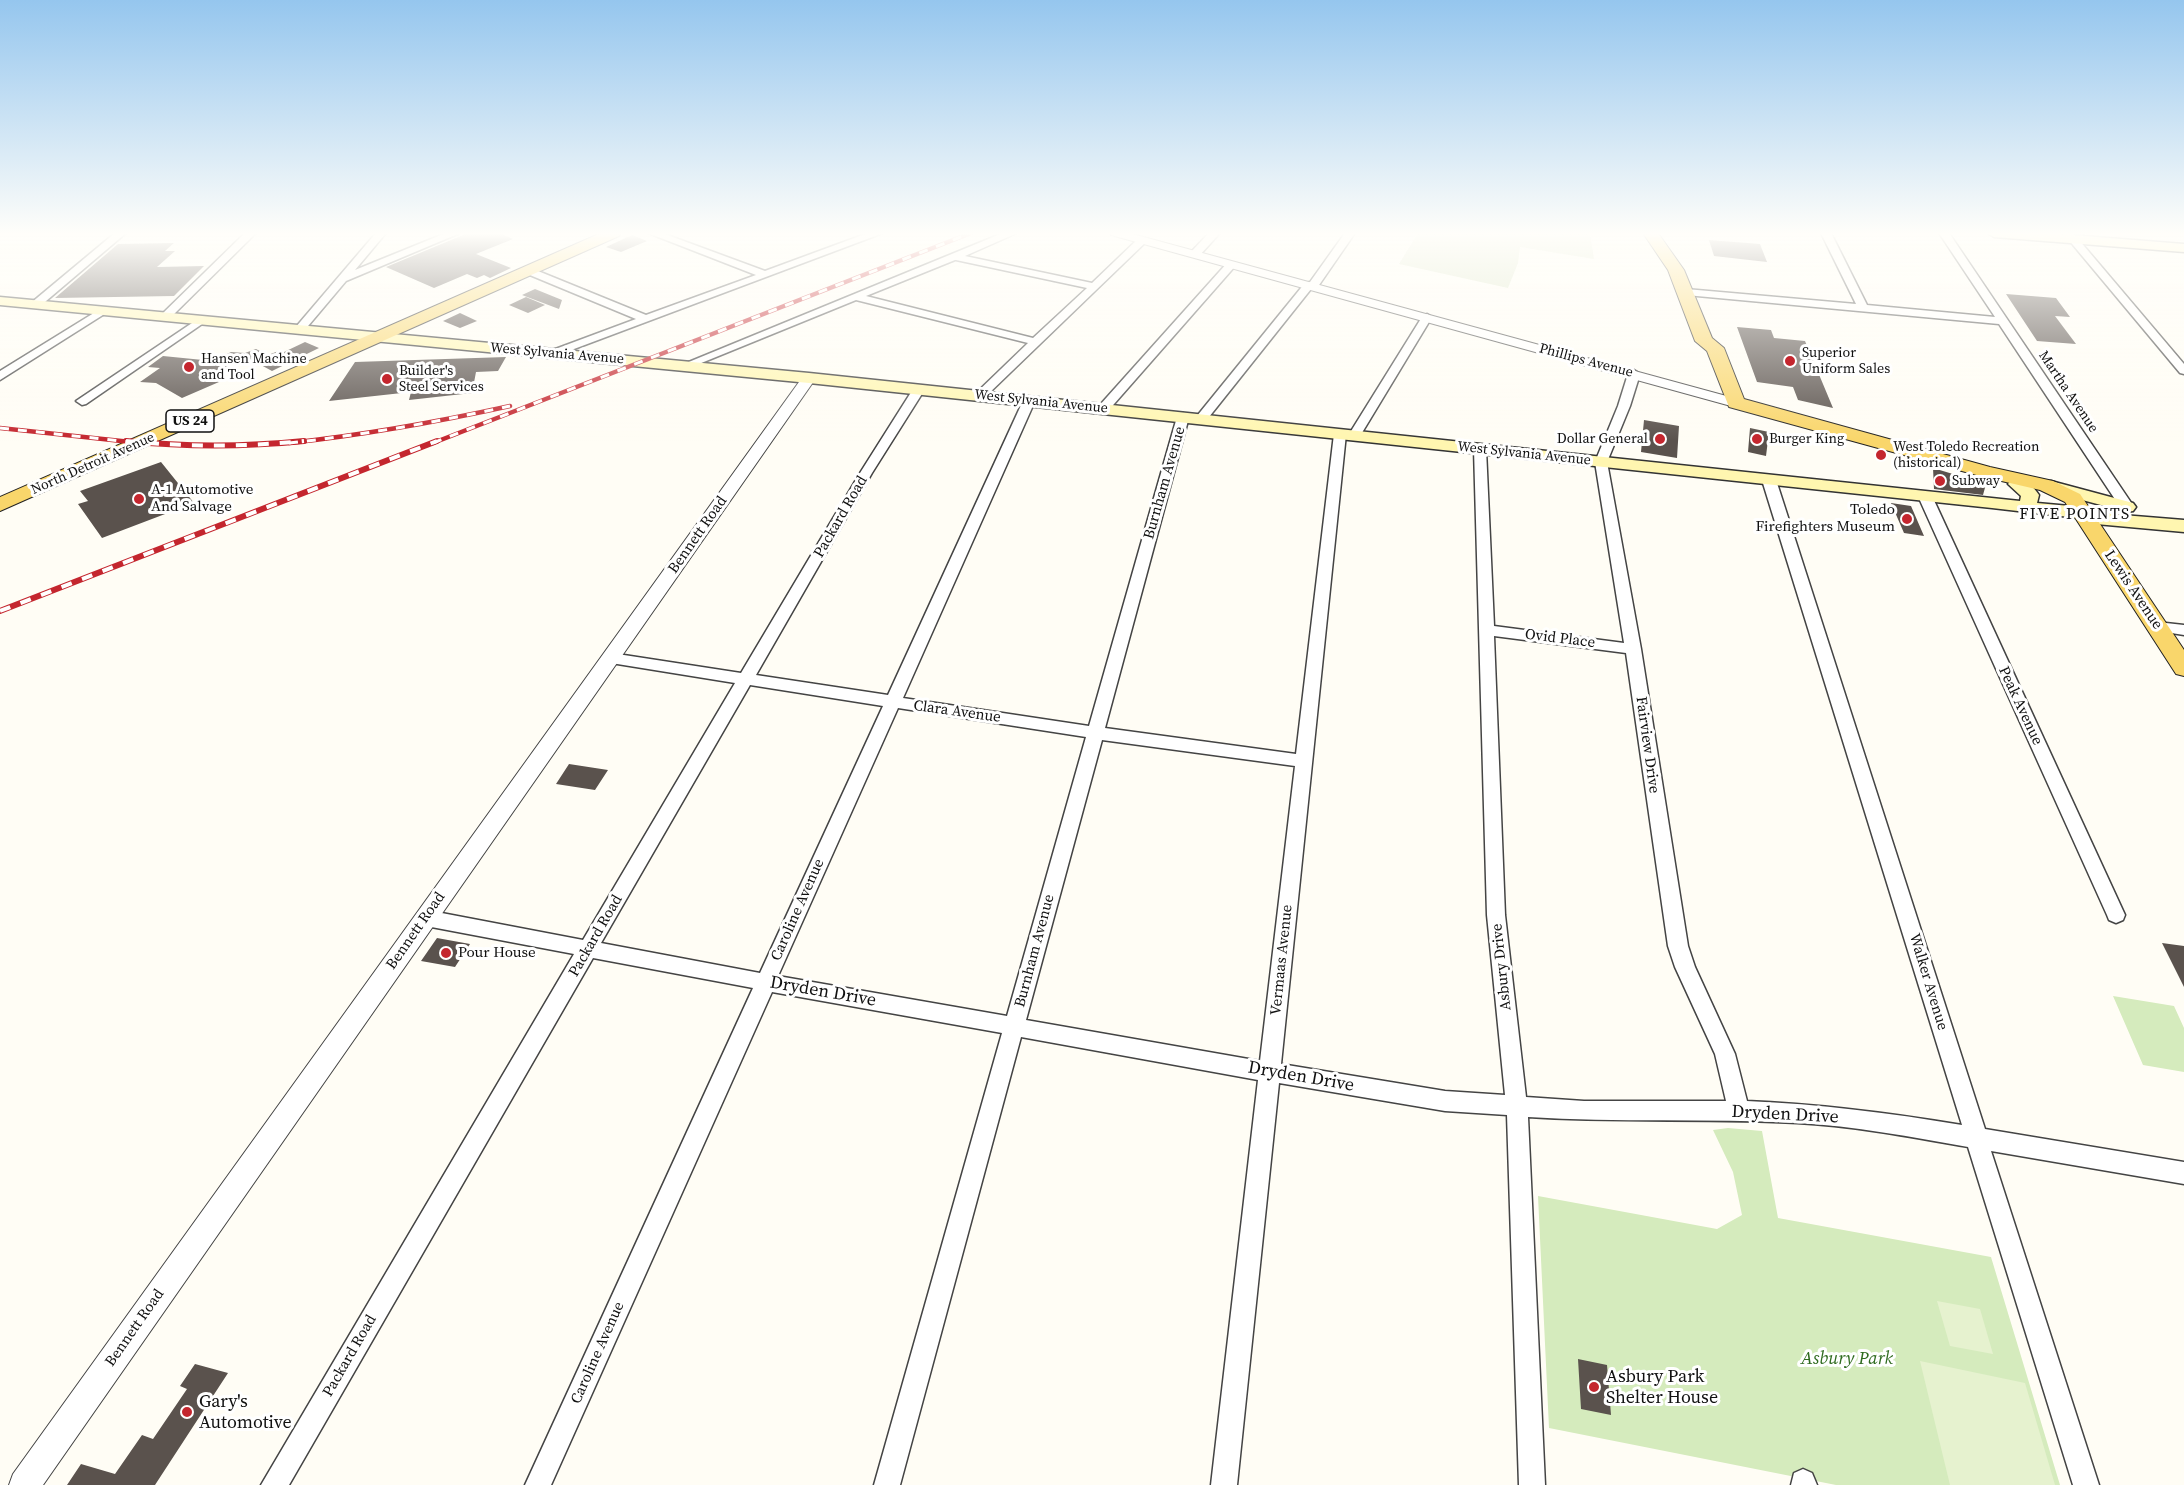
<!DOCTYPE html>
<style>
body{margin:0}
canvas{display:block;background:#fffdf5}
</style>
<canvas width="2184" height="1485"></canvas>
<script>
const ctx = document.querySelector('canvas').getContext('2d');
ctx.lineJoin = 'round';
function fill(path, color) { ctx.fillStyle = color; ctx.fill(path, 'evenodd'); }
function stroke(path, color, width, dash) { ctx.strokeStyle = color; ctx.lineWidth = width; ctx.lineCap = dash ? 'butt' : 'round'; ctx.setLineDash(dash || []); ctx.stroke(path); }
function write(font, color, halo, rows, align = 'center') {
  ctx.font = font + ' "Source Serif 4",serif'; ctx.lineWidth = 6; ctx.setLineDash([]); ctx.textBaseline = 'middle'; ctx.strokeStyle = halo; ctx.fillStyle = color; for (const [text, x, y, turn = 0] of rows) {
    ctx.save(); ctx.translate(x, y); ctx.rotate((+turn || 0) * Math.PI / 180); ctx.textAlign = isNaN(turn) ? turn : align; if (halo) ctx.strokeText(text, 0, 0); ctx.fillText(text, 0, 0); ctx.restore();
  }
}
const green = new Path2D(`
 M2113 996 2174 1006 2184 1028V1072L2143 1065Z
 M1728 1128 1762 1131 1778 1218 1991 1257 2060 1485H1836L1549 1428 1538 1196 1717 1229 1742 1215 1733 1172 1713 1130Z`);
const cemetery = new Path2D(`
 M1418 233H1590L1594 259 1520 247 1518 263 1508 288 1399 264Z`);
const pitch = new Path2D(`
 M1937 1301 1980 1309 1993 1354 1950 1346Z
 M1920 1361 2025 1383 2055 1485H1950Z`);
const building = new Path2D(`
 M468 233H499L513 239 476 254 511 268 490 278 484 275 477 278 467 274 434 288 386 267Z
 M632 235 647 241 621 252 606 247Z
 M1709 240 1760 244 1767 262 1714 256Z
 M174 243 165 251H175L157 267 204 266 174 296 55 298 118 244Z
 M535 289 562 300 559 309 522 295Z
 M2006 294 2056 298 2070 317 2055 316 2076 344 2037 341Z
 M526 297 545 305 528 313 509 305Z
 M460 313 477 321 460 328 443 321Z
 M1737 327 1771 330 1774 338 1805 341 1833 408 1798 400 1793 387 1757 382Z
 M305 342 319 348 272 371 248 358 206 375 219 382 182 398 156 383 140 382 160 368 148 367 163 356 213 361 231 352 245 353 256 349 268 355 281 350 284 352Z
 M506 357 498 371 476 372 472 393 409 400 411 392 329 401 355 362Z
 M1644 420 1679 426 1677 458 1641 452Z
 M1750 428 1769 432 1766 456 1748 452Z
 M161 462 194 503 102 538 78 504 88 501 80 491Z
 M1933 468 1986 484 1983 495 1934 489Z
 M1891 503 1911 506 1924 536 1904 533Z
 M569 764 608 770 595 790 556 784Z
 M437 938 470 944 455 967 421 961Z
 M2162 943 2184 946V987Z
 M1578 1359 1607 1365 1611 1415 1581 1409Z
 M195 1364 228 1373 155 1485H67L81 1464 115 1474 142 1435 153 1439 187 1389 180 1386Z`);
const minor = new Path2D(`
 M115 233H126L39 307H31V303Z
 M245 233H256L169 319H161V315Z
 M376 233H386L355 270 446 233H460L346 281 303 332H295V328Z
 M648 233H662L765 271 868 233H883L558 355H550V351L636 319 525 273V269H533L646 315 756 275Z
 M1003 233H1017L965 256 1092 283 1139 238 1148 240 984 398 980 399 974 395 1028 343 856 300 689 368H681L679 366ZM955 260H956L1087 288 1033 338 866 296Z
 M1209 233H1220L1199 256H1191V252Z
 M1345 233H1355L1317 288 1311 289 1205 422H1197V416L1305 283 1310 282Z
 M1821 233H1831L1867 305 1995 317 1939 233H1949L2134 507 2132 510H2122L1999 324 1686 295 1681 292 1686 289 1856 304Z
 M2063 233H2073L2184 364V374L2180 373Z
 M1228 262 1237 264 1107 412H1099V406Z
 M102 308 107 311 106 313 0 380V371Z
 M1427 314 1432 317 1360 436 1358 439H1350L1348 436 1422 317Z
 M201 317 206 320 205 322 86 404 82 405 76 401Z
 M1634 370 1640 374 1630 406 1607 462 1641 649 1688 946 1695 967 1735 1054 1747 1101C1820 1104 1890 1113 1962 1125L1762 480 1769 476 1776 480 1985 1129 2184 1162V1184L1991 1151 2099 1485H2073L1968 1147C1912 1137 1854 1126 1797 1123 1707 1118 1618 1123 1528 1117L1545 1485H1519L1507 1115 1445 1111 1279 1083 1237 1485H1211L1258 1080 1021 1037 900 1485H874L1002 1033 772 992 551 1485H525L753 988 593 958 289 1485H261L574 954 426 926 419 923 417 918 419 913 426 910 583 940 735 683 611 663 603 658 611 653 741 673 860 473 915 386H923L925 389 872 473 756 675 888 695 1023 401 1029 397 1035 401 903 698 1089 726 1177 417 1183 413 1189 417 1105 728 1296 754 1334 434 1336 431H1344L1346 434 1281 1064 1445 1091 1505 1095 1487 915 1474 449 1480 445 1486 449 1494 626 1624 643 1595 462 1618 406 1628 374ZM1494 636 1626 653 1668 946 1675 967 1715 1054 1726 1101H1584L1526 1097 1505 915ZM750 685 883 706 760 973 601 943ZM898 708 1086 737 1007 1016 778 976ZM1102 740 1295 766 1260 1061 1026 1020Z
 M1925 492 1932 496 2125 915 2123 920 2116 923 2109 920 2107 915 1918 496Z
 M2157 622 2184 625V635L2152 630 2150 627Z
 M1803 1469 1812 1473 1817 1485H1791L1794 1473Z`);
const tertiary = new Path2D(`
 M1109 233H1129L1741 400 1743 403 1736 407 1731 406 1111 235Z
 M809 374 816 378 43 1485H9L13 1474 804 375Z`);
const secondary = new Path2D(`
 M1987 233H2047L2184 244V252L1994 237Z
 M0 297 809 373 2020 501 2021 496 2008 484 2011 480C2023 477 2032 485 2039 495L2037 503 2081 507 2098 513 2184 520V532L2096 524 2078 518 1992 508 809 383 0 305Z
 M2051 481 2133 503 2136 507 2133 511 2127 512 2045 490 2042 486 2045 482Z`);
const primary = new Path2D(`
 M601 233H621L619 236 0 511V497Z
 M1643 233H1658L1684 270 1712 338 1724 348 1744 399 1990 467 2053 481 2080 494 2184 650V676L2176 674 2065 502 2040 490 1980 476 1729 407 1707 351 1695 341 1668 270Z`);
const railFar1 = new Path2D(`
 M0 428 140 443
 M289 443C363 435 437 422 510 406
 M433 443 971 233`);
const rail = new Path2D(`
 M126 441C186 447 244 447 304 441
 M0 611 437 441`);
const markers = [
 [1790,361,6,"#c4262e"],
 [189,367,6,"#c4262e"],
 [387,379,6,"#c4262e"],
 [1660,439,6,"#c4262e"],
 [1757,439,6,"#c4262e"],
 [1881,455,6,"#c4262e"],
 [1940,481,6,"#c4262e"],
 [139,499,6,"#c4262e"],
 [1907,519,6,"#c4262e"],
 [446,953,6,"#c4262e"],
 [1594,1387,6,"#c4262e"],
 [187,1412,6,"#c4262e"]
];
const farPoinames = [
 ["Superior",1802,353],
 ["Uniform Sales",1802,369],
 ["Hansen Machine",201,359],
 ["and Tool",201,375],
 ["Builder's",399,371],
 ["Steel Services",399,387],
 ["Dollar General",1648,439,"right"],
 ["Burger King",1769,439],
 ["West Toledo Recreation",1893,447],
 ["(historical)",1893,463],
 ["Subway",1952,481]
];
const farStreetnames = [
 ["West Sylvania Avenue",557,354,5],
 ["Phillips Avenue",1586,361,15],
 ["Martha Avenue",2068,392,56],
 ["West Sylvania Avenue",1041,402,6],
 ["West Sylvania Avenue",1524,454,6],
 ["North Detroit Avenue",93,464,-24]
];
const shields = [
 [190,421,48]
];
const shieldNames = [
 ["US 24",190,421]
];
const streetNames = [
 ["Burnham Avenue",1165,483,-74],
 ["Packard Road",841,517,-60],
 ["Bennett Road",698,535,-55],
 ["Lewis Avenue",2133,590,56],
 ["Ovid Place",1560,639,7],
 ["Peak Avenue",2020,706,65],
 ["Clara Avenue",957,712,8],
 ["Fairview Drive",1647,745,82],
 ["Caroline Avenue",798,910,-66],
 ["Bennett Road",416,931,-55],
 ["Packard Road",596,936,-60],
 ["Burnham Avenue",1035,951,-75],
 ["Vermaas Avenue",1282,960,-84],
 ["Asbury Drive",1502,967,-96],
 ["Walker Avenue",1928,982,73],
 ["Bennett Road",135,1328,-55],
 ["Caroline Avenue",598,1353,-66],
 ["Packard Road",350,1356,-60]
];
const poiNames = [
 ["A-1 Automotive",151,490],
 ["And Salvage",151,507],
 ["Toledo",1895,510,"right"],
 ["Firefighters Museum",1895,527,"right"],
 ["Pour House",458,953]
];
const neighbourhoodNames = [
 ["FIVE POINTS",2075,515]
];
const nearStreetnames = [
 ["Dryden Drive",823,992,10],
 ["Dryden Drive",1301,1077,10],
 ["Dryden Drive",1785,1115,3]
];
const nearParknames = [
 ["Asbury Park",1847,1359]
];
const nearPoinames = [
 ["Asbury Park",1606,1377],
 ["Shelter House",1606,1398],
 ["Gary's",199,1402],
 ["Automotive",199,1423]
];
fill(green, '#d5ebbd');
fill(cemetery, '#d9e3c4');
fill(pitch, '#e6f2cf');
fill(building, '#5a524d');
stroke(minor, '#444', 3);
stroke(tertiary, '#444', 2);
stroke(secondary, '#333', 3);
stroke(primary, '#222', 2);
fill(minor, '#fff');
fill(tertiary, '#fff');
fill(secondary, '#fff6b0');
fill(primary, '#f9d66b');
stroke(railFar1, '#c4262e', 4.5);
stroke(rail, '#c4262e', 6);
stroke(railFar1, '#fff', 3, [9]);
stroke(rail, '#fff', 4, [11]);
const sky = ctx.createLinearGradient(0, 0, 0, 441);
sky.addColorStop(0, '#95c6ee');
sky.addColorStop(0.53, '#fffefa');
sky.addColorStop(1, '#fffefa00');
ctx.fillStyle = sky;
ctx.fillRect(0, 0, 2184, 441);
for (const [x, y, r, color] of markers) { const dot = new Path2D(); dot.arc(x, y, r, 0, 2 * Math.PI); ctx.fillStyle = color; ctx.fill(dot); stroke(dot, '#fff', 2); }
write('14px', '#111', '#fff', farPoinames, 'left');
write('14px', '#111', '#fff', farStreetnames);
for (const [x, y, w] of shields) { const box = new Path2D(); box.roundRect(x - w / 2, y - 11, w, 22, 4.5); ctx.fillStyle = '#fff'; ctx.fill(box); stroke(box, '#111', 1.5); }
write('bold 14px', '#111', null, shieldNames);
write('15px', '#111', '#fff', streetNames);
write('15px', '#111', '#fff', poiNames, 'left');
ctx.letterSpacing = '1.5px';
write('16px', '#111', '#fff', neighbourhoodNames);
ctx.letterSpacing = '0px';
write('18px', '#111', '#fff', nearStreetnames);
write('italic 18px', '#2f6b1f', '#fff', nearParknames);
write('18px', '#111', '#fff', nearPoinames, 'left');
</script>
